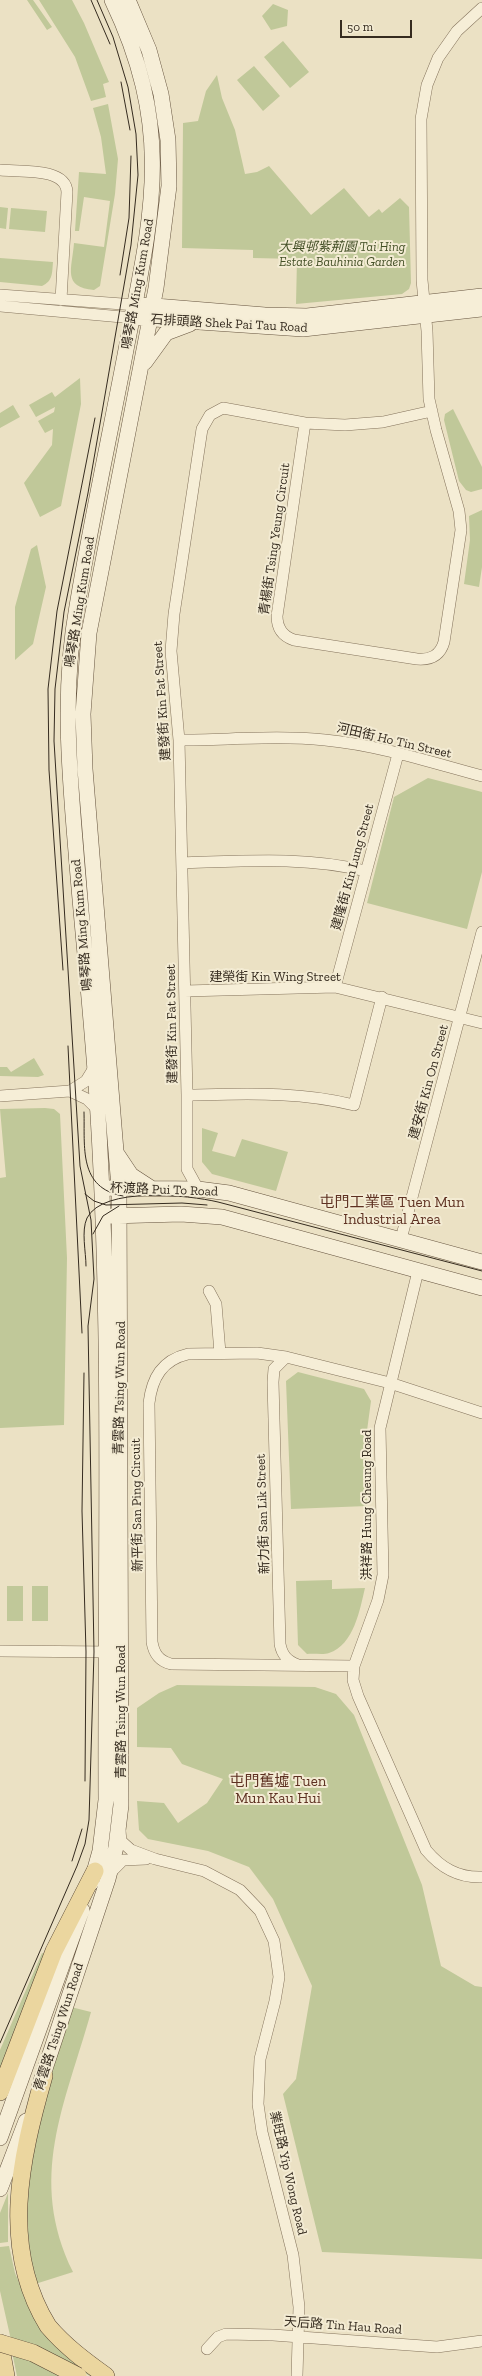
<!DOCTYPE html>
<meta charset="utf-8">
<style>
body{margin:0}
#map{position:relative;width:482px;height:2376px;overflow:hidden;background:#ebe1c4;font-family:"Zilla Slab",serif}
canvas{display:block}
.scale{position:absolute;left:340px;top:20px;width:72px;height:18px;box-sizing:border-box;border:2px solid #352b1f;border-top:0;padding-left:5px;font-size:12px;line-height:14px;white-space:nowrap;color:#352b1f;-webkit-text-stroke:3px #f3ebd3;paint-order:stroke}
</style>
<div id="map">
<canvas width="482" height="2376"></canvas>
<div class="scale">50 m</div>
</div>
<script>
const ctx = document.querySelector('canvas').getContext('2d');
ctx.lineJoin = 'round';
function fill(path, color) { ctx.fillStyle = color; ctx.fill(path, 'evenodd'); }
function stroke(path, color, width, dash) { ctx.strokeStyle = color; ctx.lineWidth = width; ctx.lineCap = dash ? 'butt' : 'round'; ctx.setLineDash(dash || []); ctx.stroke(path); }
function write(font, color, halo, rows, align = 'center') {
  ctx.font = font + ' "Zilla Slab","Noto Sans TC",serif'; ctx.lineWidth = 4; ctx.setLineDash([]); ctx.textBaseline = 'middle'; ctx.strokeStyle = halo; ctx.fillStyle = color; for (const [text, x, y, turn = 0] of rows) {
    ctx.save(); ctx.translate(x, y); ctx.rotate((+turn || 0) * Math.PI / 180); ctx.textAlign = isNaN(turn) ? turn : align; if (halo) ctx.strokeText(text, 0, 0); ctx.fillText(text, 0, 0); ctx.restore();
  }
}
const green = new Path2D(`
 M27 0H33L52 27 47 30Z
 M39 0H72L84 23 109 82 103 84 106 97 91 101 75 57Z
 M273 4 288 10 287 26 271 30 262 16Z
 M283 41 309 72 290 88 264 57Z
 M254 66 280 96 263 111 237 80Z
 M217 75 222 98 235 130 245 174 257 172 269 166 311 215 344 188 369 217 379 209 382 213 400 198 409 207 411 283 409 289 402 294 296 304 297 259 253 258V250L182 248 183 123 198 121 206 91Z
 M108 104 118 159 115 194 100 286 94 290C62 287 72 269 74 243L104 247 110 201 84 197 79 231H75L79 172 106 174 101 137 93 108Z
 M0 207 8 208 6 229 0 228Z
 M11 208 47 211 45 232 9 229Z
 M0 258 53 262C52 273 53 281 42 286L0 282Z
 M80 378 81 404 61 506 40 517 24 483 52 445 53 429 45 433 38 421 54 412 55 407 36 417 29 405 52 392 55 397Z
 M13 405 20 417 0 428V413Z
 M453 409 482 467V489L471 492 466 490 459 481 444 420 445 414Z
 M482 510V567L479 587 464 584 470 540 469 516Z
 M37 545 46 587 33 644 15 660V607L31 549Z
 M428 778 482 792V872L467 929 367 903 394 797Z
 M34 1058 44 1075 38 1077 0 1076V1067H7L11 1072Z
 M45 1108 54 1109 60 1114 67 1258 64 1425 0 1428V1178L6 1177 0 1109Z
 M202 1128 218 1133 212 1151 235 1157 242 1139 288 1152 276 1191 212 1174 202 1162Z
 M298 1372 364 1389 371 1401 366 1438 367 1506 291 1509 286 1381Z
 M332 1580V1589L365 1588C360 1609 354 1645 329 1653 323 1655 314 1653 307 1654L298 1645 296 1581Z
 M7 1586H23V1621H7Z
 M32 1586H48V1621H32Z
 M177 1685 315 1687 336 1694 354 1715 422 1885 441 1966 475 1986 482 1987V2259L322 2252 283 2094 296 2079 312 1986 273 1899 249 1867 208 1851 148 1839 139 1830 137 1801 164 1803 178 1823 207 1803 223 1779 182 1764 171 1748 137 1747V1708L159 1693Z
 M42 1953 46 1955 0 2076V2050Z
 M71 2007 91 2012C65 2105 27 2178 73 2272L32 2285 17 2221 49 2077Z
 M8 2193V2242L0 2243V2213Z
 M9 2246 15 2273 33 2314 96 2376H90L65 2362 11 2340 0 2291V2247Z
 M12 2352 67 2376H17Z`);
const minor = new Path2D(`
 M0 170C19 172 66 167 67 192L61 300
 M0 295 136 305
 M0 306 133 318
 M305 423 277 616C277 628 282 636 294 640L417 659C430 660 440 656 444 642L461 530 459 511 436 430 429 399 427 331 422 280 421 119 427 85 438 58 457 31 482 8
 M179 740C228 740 277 735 325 740 378 745 430 762 482 776
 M182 863C244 861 306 856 366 871
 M335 987 398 754
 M185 991 335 987 482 1023
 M70 1091 87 1099 98 1110
 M187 1095C244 1094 298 1091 354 1105L382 997
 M0 1096 70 1091 86 1081 94 1068
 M198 1189 187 1169V1095L179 740 171 651 174 614 202 429 210 415 223 408 305 423 345 425 383 422 432 411
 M401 1239 482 932
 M418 1271 380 1428 383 1575 378 1600 354 1666 353 1680 358 1696 426 1850C441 1868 458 1878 482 1877
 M209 1291 216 1304 220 1353
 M286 1357 274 1369 273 1382 280 1644C282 1655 287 1661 298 1665
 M0 1651 113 1652
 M354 1666 171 1664C159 1661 154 1654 152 1642L149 1403C152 1378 162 1360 188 1354L257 1353 286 1357 390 1383 482 1413
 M120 1831 121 1841 131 1850 155 1859 204 1871 240 1890 260 1911 274 1941 279 1977 275 2001 260 2059 258 2104 262 2132 293 2255 299 2307 297 2376
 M111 1872 123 1860 146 1859
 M207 2349 218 2337 226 2334 273 2335 437 2347 482 2341`);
const secondary = new Path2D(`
 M143 305 265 315 307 316 482 296
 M140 318 303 329 482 309
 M145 362 166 333 190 324
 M117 1154 131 1175 151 1188
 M109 1188 198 1189 229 1193 482 1262
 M110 1216 181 1214 222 1217 482 1288
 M91 1883 100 1851 106 1800C105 1572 112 1343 98 1115 93 1027 83 940 76 852 69 769 62 689 77 606 91 522 109 439 125 355 151 218 176 134 112 0
 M39 2087 108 1879 116 1847 121 1805 119 1188 85 769 83 714 89 633 156 288 169 186 168 140 161 94 149 50 128 0
 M0 2138 82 1910
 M0 2189 26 2121`);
const primary = new Path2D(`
 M44 2076C20 2160 0 2248 48 2326 65 2346 85 2361 106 2376
 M0 2092 54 1951 95 1871
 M0 2343 6 2376`);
const tram = new Path2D(`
 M91 0 110 44
 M121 82 130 130
 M120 275 129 218 131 156
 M63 970 49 770 48 689 57 611 95 418
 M68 1046 82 1333
 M84 1112C85 1147 78 1188 123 1196
 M85 1194 94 1201 106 1205 182 1203 207 1205
 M93 1234 103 1216 119 1206
 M86 1266C86 1252 81 1231 87 1218 103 1186 189 1195 218 1202L482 1271
 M84 1373 82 1511 86 1652 85 1781
 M72 1861 82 1829
 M0 2043 77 1866 85 1844 89 1820 94 1652 88 1326 94 1279 91 1220 80 1166 54 741 55 689 64 612 88 493 131 245 138 175 136 134 128 87 113 37 97 0`);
const primaryBridge = new Path2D(`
 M0 2343 33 2353 78 2376`);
const parkNames = [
 ["大興邨紫荊園 Tai Hing",342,247],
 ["Estate Bauhinia Garden",342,262]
];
const streetNames = [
 ["鳴琴路 Ming Kum Road",138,284,-80],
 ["石排頭路 Shek Pai Tau Road",229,324,3],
 ["青楊街 Tsing Yeung Circuit",275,539,-82],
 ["鳴琴路 Ming Kum Road",80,602,-81],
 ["建發街 Kin Fat Street",162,701,-94],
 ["河田街 Ho Tin Street",394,741,13],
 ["建隆街 Kin Lung Street",353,867,-75],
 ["鳴琴路 Ming Kum Road",82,925,-95],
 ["建榮街 Kin Wing Street",275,977],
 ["建發街 Kin Fat Street",172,1024,-91],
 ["建安街 Kin On Street",429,1082,-75],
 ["杯渡路 Pui To Road",164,1190,2],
 ["青雲路 Tsing Wun Road",120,1388,-89],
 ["新平街 San Ping Circuit",137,1505,-91],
 ["洪祥路 Hung Cheung Road",367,1505,-90],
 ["新力街 San Lik Street",263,1514,-92],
 ["青雲路 Tsing Wun Road",121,1712,-90],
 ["青雲路 Tsing Wun Road",59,2027,-72],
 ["業旺路 Yip Wong Road",288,2173,77],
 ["天后路 Tin Hau Road",343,2326,4]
];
const quarterNames = [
 ["屯門工業區 Tuen Mun",392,1203],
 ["Industrial Area",392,1220],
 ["屯門舊墟 Tuen",278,1782],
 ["Mun Kau Hui",278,1799]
];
fill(green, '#c0c899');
stroke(minor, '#84735c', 12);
stroke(secondary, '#66543f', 16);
stroke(primary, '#524130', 18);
stroke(minor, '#f6eed7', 11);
stroke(secondary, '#f6eed7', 15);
stroke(primary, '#ebd69f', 17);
stroke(tram, '#352b1f', 1);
stroke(primaryBridge, '#524130', 18, []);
stroke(primaryBridge, '#ebd69f', 17);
write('italic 13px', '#445027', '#f3ebd3', parkNames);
write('13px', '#352b1f', '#f3ebd3', streetNames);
write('15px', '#5e3122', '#f3ebd3', quarterNames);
</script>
